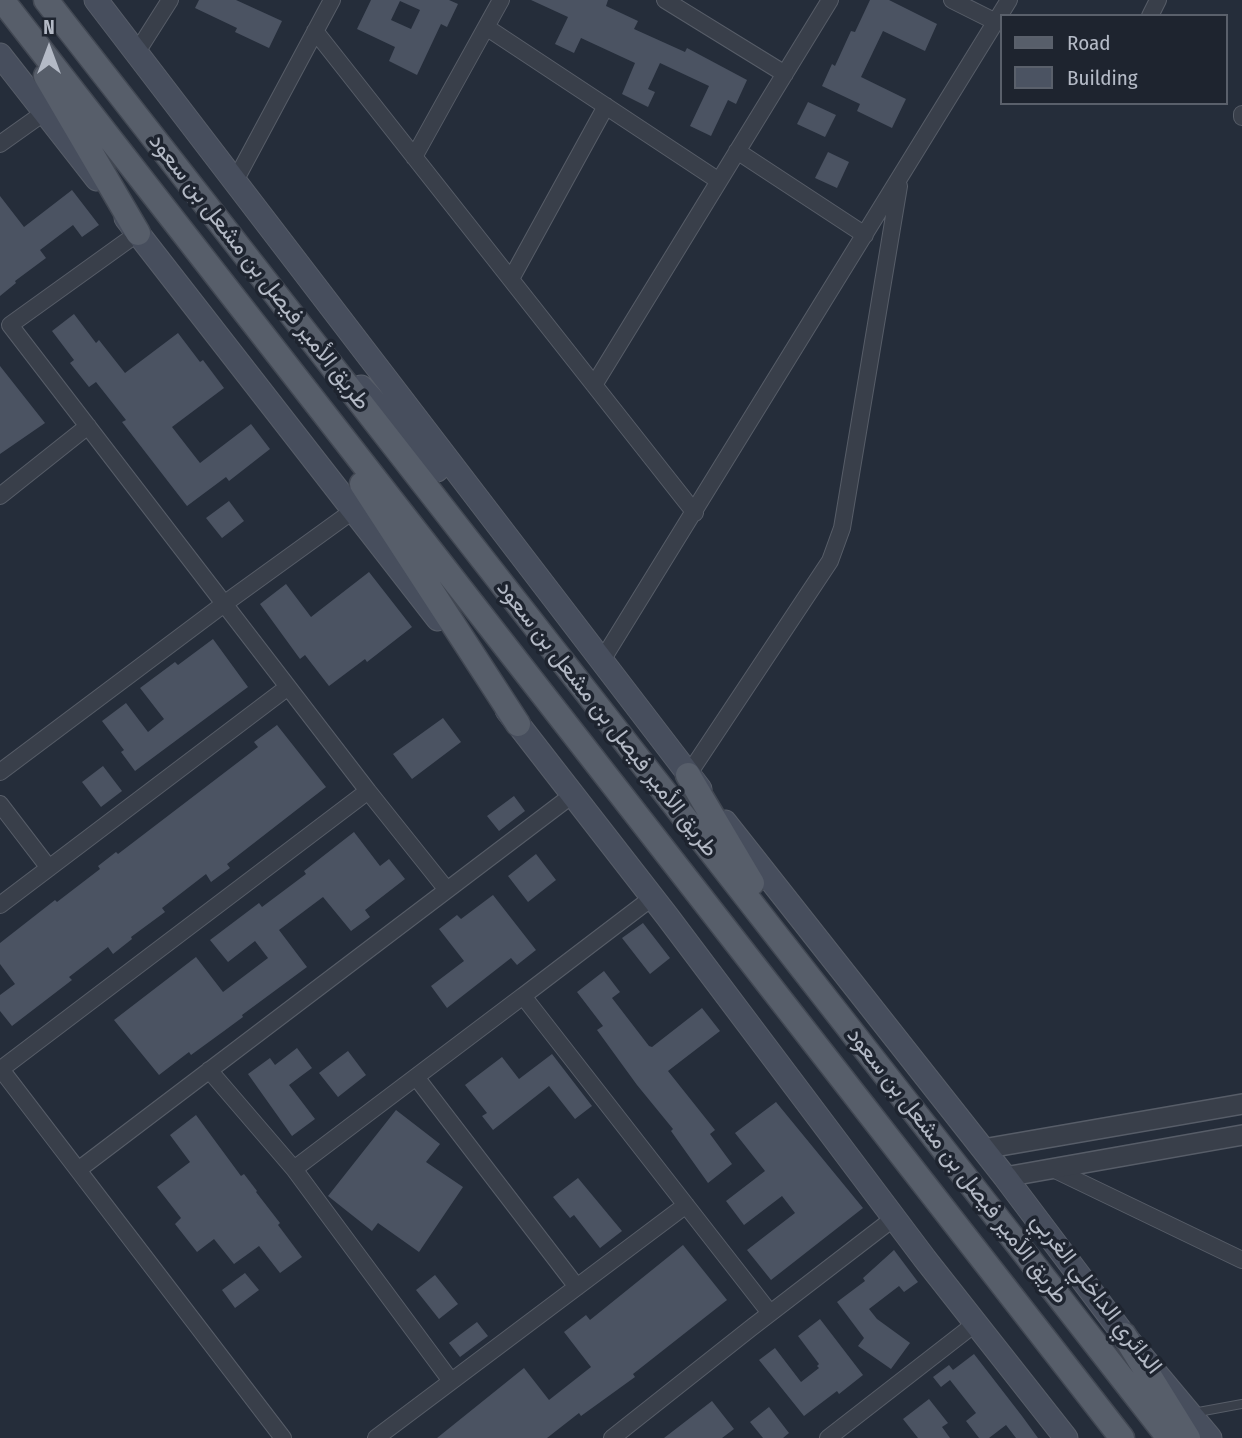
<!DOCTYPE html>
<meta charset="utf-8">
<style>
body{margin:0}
#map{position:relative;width:1242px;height:1438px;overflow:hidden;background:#252d3a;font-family:"Fira Sans Condensed",sans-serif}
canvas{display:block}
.legend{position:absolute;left:1000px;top:14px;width:228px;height:91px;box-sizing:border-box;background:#1e242f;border:2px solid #5a606b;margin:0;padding:9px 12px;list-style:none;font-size:21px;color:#b4bac6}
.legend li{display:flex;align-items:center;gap:14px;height:35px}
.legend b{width:35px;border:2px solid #5a606b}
.north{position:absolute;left:14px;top:14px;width:70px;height:70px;-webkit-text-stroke:5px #1e242f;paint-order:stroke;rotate:0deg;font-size:19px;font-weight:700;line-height:28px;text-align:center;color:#b4bac6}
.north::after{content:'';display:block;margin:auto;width:24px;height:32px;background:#b4bac6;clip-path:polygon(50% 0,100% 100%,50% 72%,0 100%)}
</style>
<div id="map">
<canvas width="1242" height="1438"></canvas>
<ul class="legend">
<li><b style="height:9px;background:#575e6a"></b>Road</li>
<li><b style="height:19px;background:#4b5362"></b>Building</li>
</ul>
<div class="north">N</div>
</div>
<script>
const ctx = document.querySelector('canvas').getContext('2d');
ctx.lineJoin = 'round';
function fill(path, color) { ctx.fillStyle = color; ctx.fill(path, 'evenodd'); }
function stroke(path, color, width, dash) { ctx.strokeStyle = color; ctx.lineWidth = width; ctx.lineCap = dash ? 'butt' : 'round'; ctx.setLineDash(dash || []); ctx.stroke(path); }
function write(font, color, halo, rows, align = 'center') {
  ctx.font = font + ' "Fira Sans Condensed",Vazirmatn,sans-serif'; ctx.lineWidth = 7; ctx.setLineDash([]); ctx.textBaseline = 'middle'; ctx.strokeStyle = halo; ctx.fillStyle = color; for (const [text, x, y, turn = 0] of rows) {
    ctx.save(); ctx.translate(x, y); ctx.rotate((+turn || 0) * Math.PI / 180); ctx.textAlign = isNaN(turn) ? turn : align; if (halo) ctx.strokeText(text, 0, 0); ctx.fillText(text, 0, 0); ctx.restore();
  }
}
const building = new Path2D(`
 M199 0H236L282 21 269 48 235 32 237 28 195 8Z
 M371 0H449L458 4 447 27 441 24 417 75 389 61 395 47 357 29ZM400 1 420 10 411 29 391 20Z
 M531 0H608L606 6 638 21 634 29 685 52 687 48 747 80 736 104 728 100 711 136 690 126 709 86 660 63 648 89 655 92 648 107 622 94 635 63 581 38 574 53 555 44 568 17Z
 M870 0H889L937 24 925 51 883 31 861 77 906 99 892 128 857 111 860 104 822 86 832 64 835 66 851 31 855 32Z
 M808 102 836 115 825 137 797 124Z
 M828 152 849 162 837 188 815 178Z
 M72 190 99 225 82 237 73 225 40 250 46 258 15 281 16 283 0 296V196L24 227Z
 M74 314 96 343 99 340 125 373 178 333 200 362 203 360 224 388 172 427 200 463 251 424 270 449 229 481 226 477 187 506 122 422 126 420 96 382 89 387 70 363 74 360 52 331Z
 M0 366 45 423 0 454Z
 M229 501 244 521 222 538 206 518Z
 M369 572 412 627 367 662 365 659 329 686 305 655 300 659 260 604 286 584 311 617Z
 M213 639 248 687 135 771 121 752 124 750 102 721 126 703 148 732 164 719 140 688 175 662 178 665Z
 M443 718 461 742 412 779 393 754Z
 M277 725 326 787 227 864 230 868 211 882 206 874 162 908 165 912 131 937 132 939 113 954 108 947 69 977 72 980 12 1026 0 1011V995L15 984 0 964V943L55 900 57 902 100 869 98 866 116 852 118 854 258 747 254 742Z
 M103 766 122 791 101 807 82 782Z
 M514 796 525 811 499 831 487 816Z
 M354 832 380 866 389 859 405 879 365 910 370 917 351 931 323 897 279 930 307 967 242 1015 243 1017 224 1031 191 1055 189 1052 159 1075 114 1020 196 957 223 992 268 958 255 941 228 962 210 940 259 903 262 907 306 874 304 871Z
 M536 854 556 880 528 902 508 876Z
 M493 895 536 950 517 965 511 958 447 1008 431 986 464 961 439 929 457 915 461 919Z
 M643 923 670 958 650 974 622 938Z
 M604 971 620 992 612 998 649 1046 652 1047 702 1008 720 1031 668 1071 715 1130 710 1134 732 1164 708 1183 671 1131 673 1129 637 1085 597 1030 603 1026 577 992Z
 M297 1048 312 1068 289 1085 315 1119 292 1136 248 1074 270 1058 275 1065Z
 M348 1051 366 1075 338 1097 319 1073Z
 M552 1054 592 1106 575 1119 549 1086 493 1130 482 1116 487 1113 465 1085 502 1057 519 1079Z
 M776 1102 863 1208 771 1280 747 1250 795 1213 782 1196 744 1225 726 1201 765 1171 735 1133Z
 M396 1110 440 1144 426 1162 463 1187 419 1252 378 1223 372 1231 328 1196Z
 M196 1115 241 1176 244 1174 257 1191 256 1192 280 1223 278 1225 302 1257 280 1273 259 1246 234 1264 214 1239 197 1252 175 1224 181 1218 157 1187 190 1162 170 1135Z
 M578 1178 622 1231 600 1248 574 1215 570 1218 553 1197Z
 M683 1245 727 1300 633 1374 635 1377 581 1416 579 1413 547 1438H437L524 1368 549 1400 591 1367 564 1332 586 1315 590 1320Z
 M894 1250 918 1282 904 1292 899 1286 869 1309 877 1319 910 1343 891 1369 858 1346 864 1338 837 1302 865 1281 863 1278Z
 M245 1273 259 1290 235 1308 222 1290Z
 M435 1275 458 1304 439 1319 416 1290Z
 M820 1319 863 1375 839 1394 837 1391 804 1416 759 1360 775 1348 801 1382 819 1368 817 1366 819 1364 798 1336Z
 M477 1322 488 1336 460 1357 449 1343Z
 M974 1354 1022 1416 1038 1438H1016L1006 1425 989 1438H979L966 1421 976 1413 950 1380 941 1387 933 1377 949 1365 953 1370Z
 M929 1399 948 1423 942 1427 950 1438H918L903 1419Z
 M712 1401 734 1429 722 1438H664Z
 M769 1407 789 1433 783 1438H763L750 1422Z`);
const service = new Path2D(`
 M1193 1413 1242 1404`);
const minor = new Path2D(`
 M665 0 785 74
 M952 0 996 22
 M1150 16 1158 0
 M486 27 719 181
 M315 31 695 513
 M137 52 170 0
 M1242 114V117
 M0 144 45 112
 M737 151 865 235
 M414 157 501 0
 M235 181 332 0
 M138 233 10 325 368 791
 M511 279 606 106
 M594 385 830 0
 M0 496 88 426
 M601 662 1009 0
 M0 772 224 604 354 510
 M688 775 830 561 842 528 899 186
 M0 804 49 868
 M653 897 523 996 770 1313
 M0 905 288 687
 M0 1068 283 1438
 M1 1069 368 791 447 890
 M209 1070 294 1169 523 996
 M416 1077 577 1287
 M294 1169 451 1381
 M1053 1169 1242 1260
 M78 1170 575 793
 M376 1438 686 1205
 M612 1438 751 1328 894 1218
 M828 1438 976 1323`);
const tertiary = new Path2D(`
 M983 1149 1242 1104
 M1005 1177 1242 1135`);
const secondary = new Path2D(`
 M96 0 700 789
 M0 55 97 179
 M126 218 438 619
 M361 387 437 470
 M507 710 667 916 925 1259 1066 1438
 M725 822 1005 1177 1124 1335 1210 1438`);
const primary = new Path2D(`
 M2 0 1122 1438
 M46 0 1169 1438
 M46 76 138 233
 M362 484 518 724
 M688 775 752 883
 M1124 1335 1188 1438`);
const streetNames = [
 ["طريق الأمير فيصل بن مشعل بن سعود",259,272,52],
 ["طريق الأمير فيصل بن مشعل بن سعود",607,719,52],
 ["طريق الأمير فيصل بن مشعل بن سعود",957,1166,52],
 ["الدائري الداخلي الغربي",1096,1294,52]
];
fill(building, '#4b5362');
stroke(service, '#575d68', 10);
stroke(minor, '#575d68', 18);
stroke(tertiary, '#575d68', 22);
stroke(secondary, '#575d68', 25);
stroke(primary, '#424853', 27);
stroke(service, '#393f4a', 8);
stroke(minor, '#393f4a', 16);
stroke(tertiary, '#393f4a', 19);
stroke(secondary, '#474e5d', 23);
stroke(primary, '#575e6a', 24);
write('23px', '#b4bac6', '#1e242f', streetNames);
</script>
